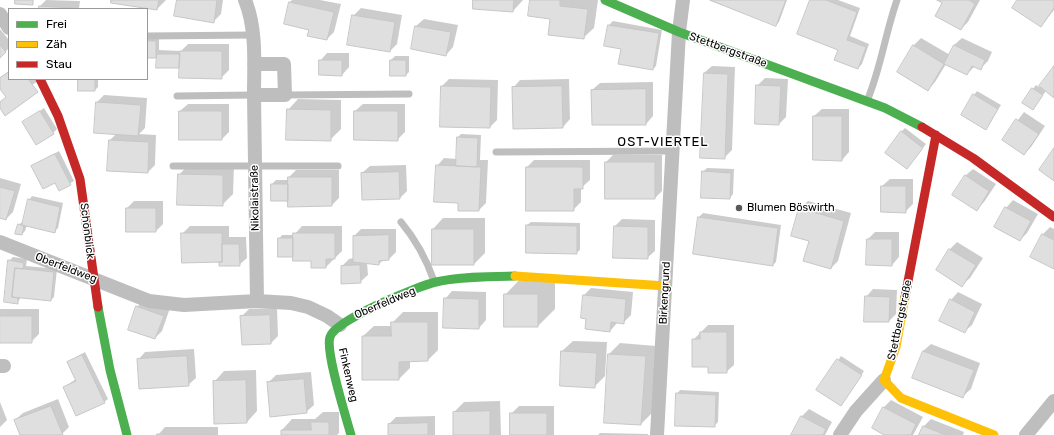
<!DOCTYPE html>
<meta charset="utf-8">
<style>
body{margin:0}
#map{position:relative;width:1054px;height:435px;overflow:hidden;background:#fff;font-family:Rubik,sans-serif}
canvas{display:block}
.legend{position:absolute;left:8px;top:8px;width:140px;height:72px;box-sizing:border-box;background:#fff;border:1px solid #999;margin:0;padding:5px 7px;list-style:none;font-size:12px;color:#000}
.legend li{display:flex;align-items:center;gap:8px;height:20px}
.legend b{width:20px;border:1px solid #999}
</style>
<div id="map">
<canvas width="1054" height="435"></canvas>
<ul class="legend">
<li><b style="height:5px;background:#4caf50"></b>Frei</li>
<li><b style="height:5px;background:#ffc107"></b>Zäh</li>
<li><b style="height:5px;background:#c62828"></b>Stau</li>
</ul>
</div>
<script>
const ctx = document.querySelector('canvas').getContext('2d');
ctx.lineJoin = 'round';
function fill(path, color) { ctx.fillStyle = color; ctx.fill(path, 'evenodd'); }
function stroke(path, color, width, dash) { ctx.strokeStyle = color; ctx.lineWidth = width; ctx.lineCap = dash ? 'butt' : 'round'; ctx.setLineDash(dash || []); ctx.stroke(path); }
function write(font, color, halo, rows, align = 'center') {
  ctx.font = font + ' Rubik,sans-serif'; ctx.lineWidth = 3; ctx.setLineDash([]); ctx.textBaseline = 'middle'; ctx.strokeStyle = halo; ctx.fillStyle = color; for (const [text, x, y, turn = 0] of rows) {
    ctx.save(); ctx.translate(x, y); ctx.rotate((+turn || 0) * Math.PI / 180); ctx.textAlign = isNaN(turn) ? turn : align; if (halo) ctx.strokeText(text, 0, 0); ctx.fillText(text, 0, 0); ctx.restore();
  }
}
const shadow = new Path2D(`
 M46 0 80 1 79 9H40V6Z
 M112 0H166L157 9Z
 M178 0H223L221 14 213 22Z
 M292 0H320L341 4 334 32 327 39 310 29 290 2Z
 M474 0H523L513 11Z
 M531 0H598L594 28 583 38 551 18Z
 M787 0 779 22 776 25 711 1Z
 M811 0H838L860 8 850 36 869 44 862 64 858 68 839 49Z
 M939 0H980L968 22 961 29 943 2Z
 M1018 0H1054V10L1041 26Z
 M361 8 402 15 397 44 390 51 353 16Z
 M424 19 458 25 453 47 446 55 412 48 416 26Z
 M613 21 662 30 656 66 653 69 622 48 606 46 609 25Z
 M0 29 9 40V48L0 57Z
 M147 38H159V50L181 51 188 44H229V70L221 78 180 66 179 67 157 57H147Z
 M921 38 950 55 954 45 962 38 992 52 988 61 980 69 975 66 967 74 946 64 935 82 928 90 913 46Z
 M327 53H349V67L342 75 320 61Z
 M395 56H409V72L406 75H391V60Z
 M712 66 735 67 732 150 724 158 704 73Z
 M1054 68V97L1046 91 1033 108V89L1036 85 1039 87Z
 M9 71V79H41L0 107V103L7 96 0 87V78Z
 M765 78 788 79 786 117 779 124 757 86Z
 M79 79H98V87L95 90Z
 M449 79 498 80 497 120 490 127 442 86Z
 M569 79 570 119 563 127 513 88 520 80Z
 M653 82V116L646 124 592 90 600 83Z
 M977 91 1001 105 986 129 974 95Z
 M104 95 147 98 145 128 139 134 156 135 155 165 148 172 110 140 116 134 97 102Z
 M298 99 341 100V129L330 140 288 110Z
 M188 104H229V132L222 139 180 111Z
 M363 104H405V132L397 140 355 111Z
 M44 108 57 129 53 133 24 122Z
 M822 109H849V152L842 160 814 116Z
 M1024 112 1045 126 1031 147 1024 154 1003 140Z
 M905 128 926 144 907 168 901 132Z
 M461 134 481 135 480 160H488L486 203 479 210 437 166 444 158 457 159 458 137Z
 M59 151 74 181 59 190 55 181 32 166Z
 M613 155H662V191L655 198 606 162Z
 M534 160H590V180L581 188V202L573 210 527 167Z
 M189 164 234 165 233 194 222 205 179 175Z
 M406 165 407 191 400 198 362 173 370 166Z
 M707 168 734 169 733 194 730 198 703 172Z
 M973 169 996 184 984 202 977 209 965 176Z
 M296 170H339V198L332 205 272 200V184L276 180H289V177Z
 M0 178 21 184 13 212 6 219 0 217Z
 M890 179H913V204L905 212 882 186Z
 M32 196 63 203 58 228 54 232 27 225 25 231 22 234 18 225 24 221 29 200Z
 M1013 200 1038 214 1027 233 1020 240 1006 208Z
 M134 201H163V224L156 231 127 208Z
 M808 201 851 213 838 261 831 268 810 241 800 209Z
 M703 213 781 225 776 262 773 265 694 254 699 217Z
 M443 218H485V253L474 264 433 229Z
 M622 219 655 220V251L647 258 615 226Z
 M531 222 580 223V250L576 253 527 225Z
 M190 226H229V237H246L247 258 239 265 220 261 182 234Z
 M302 226H342V251L326 267 312 260 294 256 279 239 282 235H294Z
 M1050 227 1054 229V268L1031 257 1043 234Z
 M361 229H396V252L389 259 383 260 379 264 367 263 368 275 360 282 342 266 349 259 354 258V236Z
 M875 232H899V257L892 265 868 239Z
 M957 242 983 258 970 278 962 285 937 270 950 249Z
 M13 257 27 259 26 266 57 269 54 297 51 300 21 297 18 302 5 301 9 261Z
 M522 277H555V309L538 326 505 295Z
 M591 288 633 292 631 315 623 323 618 322 610 331 586 328 588 318H582L584 295Z
 M873 289 897 290 896 314 889 321 866 297Z
 M452 291 486 292V320L479 328 445 299Z
 M958 292 982 304 972 325 964 332 951 300Z
 M144 299 170 308 162 331 155 338 137 307Z
 M277 308 278 336 271 343 241 317 249 309Z
 M0 309H39V334L31 342H0Z
 M403 312H438V350L428 360 410 361V368L399 379 363 336 374 326H392V323Z
 M708 325H734V365L726 372 709 366 693 340Z
 M573 341 607 342 605 376 594 387 562 351Z
 M620 343 656 346 652 413 641 424 609 354Z
 M931 344 980 363 971 389 963 396 923 351Z
 M194 349 196 378 188 385 138 360 145 352Z
 M85 352 108 399 104 402 64 387 76 379 68 362Z
 M841 356 864 371 841 405 818 390Z
 M256 370 257 411 247 422 214 382 224 371Z
 M311 372 314 405 306 412 268 383 276 375Z
 M680 390 719 392 718 422 714 426 677 394Z
 M58 399 69 427 62 434 21 435 15 420 23 413Z
 M891 400 923 417 913 435H886L873 428 884 407Z
 M500 401 501 435H454V412L464 402Z
 M0 402 7 420 0 427Z
 M519 406H554V435H511V414Z
 M809 409 832 422 825 435H792L802 416Z
 M323 412H339V433L337 435H282V430L292 419H315Z
 M435 416V435H389V424L396 417Z
 M931 419 964 432 963 435H920L923 427Z
 M165 427H218V435H158Z
 M600 433 648 434V435H598Z`);
const building = new Path2D(`
 M15 0H33V5L15 4Z
 M111 0H159L157 10 111 3Z
 M177 0H217L214 23 174 16Z
 M473 0H514L513 12 473 9Z
 M530 0H560V6L588 9 584 39 548 35 550 19 528 16Z
 M710 0H786L776 26Z
 M810 0H826L857 12 847 40 866 47 858 69 834 60 838 50 797 34Z
 M937 0H969L975 4 961 30 935 16 942 3Z
 M1017 0H1054V8L1041 27 1012 8Z
 M289 2 334 12 327 40 307 36 309 30 284 24Z
 M39 6 73 8V9H39Z
 M352 15 395 22 390 52 347 45Z
 M608 25 659 33 653 70 618 64 621 49 604 46Z
 M415 26 451 32 446 56 411 49Z
 M147 41H156V58H147Z
 M0 45 6 52 0 58Z
 M913 45 944 64 928 91 897 72Z
 M954 45 985 60 981 70 972 66 967 75 944 64Z
 M180 51H222V79L179 78Z
 M157 54H180L179 68H156Z
 M319 60H342V76L319 75Z
 M390 60H406V76H390Z
 M1054 66V98L1039 86Z
 M9 72V79H28L38 92 5 116 0 108V102L6 97 0 89V78Z
 M704 73 728 74 725 159 700 158Z
 M78 79H95V91H78Z
 M756 85 781 86 779 125 755 124Z
 M441 86 491 87 490 128 440 127Z
 M562 86 563 128 513 129 512 87Z
 M1032 88 1043 95 1033 110 1022 103Z
 M646 89V125H592L591 90Z
 M973 94 998 109 986 130 961 115Z
 M96 102 141 105 138 136 94 133Z
 M287 109 331 110V141L286 140Z
 M40 111 54 134 36 145 22 122Z
 M179 111H222V140H179Z
 M354 111H398V141L354 140Z
 M813 116H842V161L813 160Z
 M1016 119 1039 134 1024 155 1002 140Z
 M901 131 923 148 907 169 885 153Z
 M457 137 478 138 477 167 456 166Z
 M109 140 149 142 148 173 107 171Z
 M1054 148V181L1039 170Z
 M55 154 71 185 59 191 55 183 43 189 31 166Z
 M605 162H655V199H605Z
 M436 165 481 167 479 211H458V203L434 202Z
 M526 167H583V189H574V211H526Z
 M702 171 731 173 730 199 701 198Z
 M399 172 400 199 362 200 361 173Z
 M178 174 223 175V206L177 205Z
 M965 175 989 191 977 211 952 195Z
 M288 177H332V206L288 207Z
 M271 184H288V201H271Z
 M881 186H906V213L881 212Z
 M0 187 15 191 6 220 0 218Z
 M28 199 60 207 55 233 22 225Z
 M1005 207 1031 221 1020 241 994 227Z
 M126 208H156V232H126Z
 M799 208 844 221 831 269 803 261 809 241 791 236Z
 M698 217 778 228 773 266 693 254Z
 M18 224 24 226 22 235 15 234Z
 M526 225 577 226V254L526 253Z
 M614 226 648 227V259L613 258Z
 M432 229H474V265H432Z
 M181 233H222V262L182 263Z
 M293 233H335V259H326V268H311V261H293Z
 M1042 234 1054 240V269L1030 257Z
 M389 235V260L379 261V265L353 262V236Z
 M278 238H293V257H278Z
 M867 239H892V266L866 265Z
 M222 244H239L240 266H219V262H222Z
 M949 249 976 265 962 287 936 270Z
 M8 260 24 263 23 269 15 268 12 297 18 298V304L4 302Z
 M360 265 361 283 341 284V266Z
 M15 268 54 272 51 301 12 297Z
 M504 294H538V327H504Z
 M583 295 626 299 624 324 611 322 610 332 585 329 586 319 581 318Z
 M865 296 890 297 889 322H864Z
 M444 298 479 299V329L443 328Z
 M950 299 975 312 965 333 939 321Z
 M136 306 164 316 155 339 128 330Z
 M270 315 271 344 242 345 240 316Z
 M0 316H32V343H0Z
 M391 322H428V361L399 362V380H362V336H391Z
 M700 332H727V373H708V367H692V339H700Z
 M561 351 597 353 595 388 560 386Z
 M923 351 974 370 963 398 912 378Z
 M608 354 646 356 641 425 604 423Z
 M82 355 105 403 76 416 63 387 76 381 67 362Z
 M187 356 189 386 139 389 137 359Z
 M837 359 862 375 841 406 816 390Z
 M304 379 307 413 270 417 267 382Z
 M246 380 247 423 214 424 213 381Z
 M676 393 716 395 715 427 675 426Z
 M51 406 63 435H20L14 420Z
 M883 407 916 424 911 435H884L872 428Z
 M490 411V435H453V412Z
 M510 413H547V435H510Z
 M801 416 826 429 823 435H791Z
 M311 422H329V435H281V430H311Z
 M428 423V435H388V424Z
 M923 426 946 435H919Z
 M157 434H211V435H157Z`);
const lane = new Path2D(`
 M147 36 253 35
 M285 95 409 94
 M177 96 254 95
 M867 101C881 68 885 34 897 0
 M496 152 672 151
 M173 166H338
 M401 222C416 240 426 258 434 281`);
const street = new Path2D(`
 M245 0C257 30 254 64 254 95H285L284 64H254
 M0 14 9 28
 M254 95 257 301
 M0 242 149 301 184 305 257 301 291 303 308 307 327 316 340 325
 M0 366H4
 M657 435 679 32 683 0
 M840 435 856 411 884 380
 M1026 435 1054 401`);
const fast = new Path2D(`
 M605 0 679 32 885 108 922 127
 M98 307 110 370 127 435
 M351 435C346 417 325 351 330 337 335 320 418 286 436 282 462 276 489 277 515 276`);
const slow = new Path2D(`
 M515 276 666 286
 M905 297 896 347 884 380 901 398 994 435`);
const jam = new Path2D(`
 M40 79 58 116 80 179 98 307
 M922 127 973 158 1054 217
 M905 297 936 135`);
const markers = [
 [739,208,4,"#595959"]
];
const streetNames = [
 ["Stettbergstraße",728,50,20],
 ["Nikolaistraße",255,198,-91],
 ["Schönblick",87,231,83],
 ["Oberfeldweg",66,268,21],
 ["Birkengrund",665,293,-87],
 ["Oberfeldweg",385,303,-23],
 ["Stettbergstraße",900,320,-78],
 ["Finkenweg",348,375,77]
];
const poiNames = [
 ["Blumen Böswirth",747,208]
];
const quarterNames = [
 ["OST-VIERTEL",663,142]
];
fill(shadow, '#0003');
fill(building, '#dfdfdf');
stroke(building, '#c7c7c7', 1);
stroke(lane, '#bebebe', 7);
stroke(street, '#bebebe', 14);
stroke(fast, '#4caf50', 9);
stroke(slow, '#ffc107', 9);
stroke(jam, '#c62828', 9);
for (const [x, y, r, color] of markers) { const dot = new Path2D(); dot.arc(x, y, r, 0, 2 * Math.PI); ctx.fillStyle = color; ctx.fill(dot); stroke(dot, '#fff', 1.5); }
write('11px', '#000', '#fff', streetNames);
write('11px', '#000', '#fff', poiNames, 'left');
ctx.letterSpacing = '1px';
write('13px', '#000', '#fff', quarterNames);
ctx.letterSpacing = '0px';
</script>
